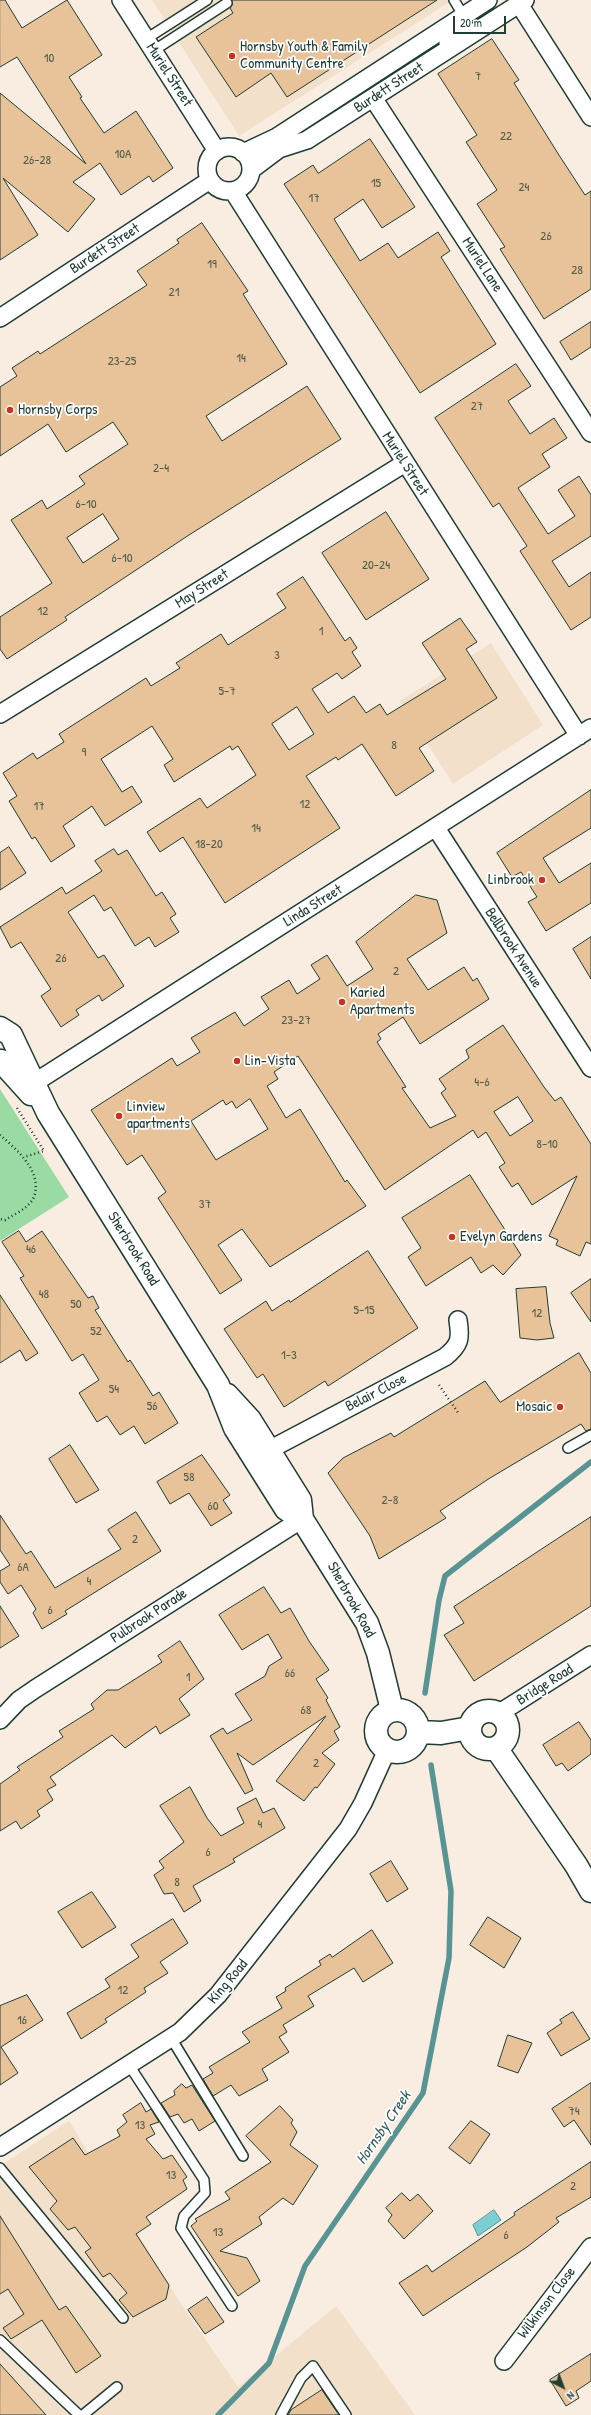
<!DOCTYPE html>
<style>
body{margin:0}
#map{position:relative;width:591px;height:2415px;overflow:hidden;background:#f8ede0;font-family:"Patrick Hand",sans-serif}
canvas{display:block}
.north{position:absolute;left:543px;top:2367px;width:40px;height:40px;-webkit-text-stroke:3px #fff;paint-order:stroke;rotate:138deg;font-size:11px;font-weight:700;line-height:16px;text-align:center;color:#1f3d34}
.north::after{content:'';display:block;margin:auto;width:14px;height:18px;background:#1f3d34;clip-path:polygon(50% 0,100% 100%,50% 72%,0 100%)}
.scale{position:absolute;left:453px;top:16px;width:53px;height:18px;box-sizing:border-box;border:2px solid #1f3d34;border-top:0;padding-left:5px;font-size:12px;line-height:14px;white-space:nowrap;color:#1f3d34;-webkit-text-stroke:3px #fff;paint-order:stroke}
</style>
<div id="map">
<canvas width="591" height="2415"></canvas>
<div class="north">N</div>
<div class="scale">20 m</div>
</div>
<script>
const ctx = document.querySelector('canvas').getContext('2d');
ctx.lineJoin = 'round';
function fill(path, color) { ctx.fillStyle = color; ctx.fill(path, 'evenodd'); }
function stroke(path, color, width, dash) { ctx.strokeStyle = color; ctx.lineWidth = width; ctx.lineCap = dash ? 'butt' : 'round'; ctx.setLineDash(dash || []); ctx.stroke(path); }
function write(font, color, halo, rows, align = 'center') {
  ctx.font = font + ' "Patrick Hand",sans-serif'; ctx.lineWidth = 3.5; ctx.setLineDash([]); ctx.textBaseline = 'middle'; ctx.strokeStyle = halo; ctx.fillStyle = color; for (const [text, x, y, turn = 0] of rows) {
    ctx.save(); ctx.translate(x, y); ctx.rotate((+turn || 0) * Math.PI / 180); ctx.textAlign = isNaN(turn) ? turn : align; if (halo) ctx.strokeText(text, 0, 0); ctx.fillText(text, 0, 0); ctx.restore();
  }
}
const built = new Path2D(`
 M152 0H453L239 136Z
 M491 643 543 725 453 784 400 701Z
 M69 2121 176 2296 238 2387 336 2306 415 2415H0V2166Z`);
const green = new Path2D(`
 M0 1089 69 1197 0 1241Z`);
const water = new Path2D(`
 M494 2210 501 2220 478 2236 473 2225Z`);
const stream = new Path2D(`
 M425 1693 439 1600 445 1576 591 1462
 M218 2415 269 2363 305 2266 423 2093 449 1958 451 1891 431 1765`);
const building = new Path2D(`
 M0 0H5L22 28 67 0 102 55 69 77 82 97 80 98 104 133 136 111 173 168 153 182 149 176 121 195 100 163 73 182 95 199 68 232 3 178 38 235 0 260V93L86 164 17 57 0 67Z
 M232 0H437L287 97 271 73 236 97 196 37 233 13 230 8 232 5Z
 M492 39 519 80 514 83 557 152 585 195 591 191V289L544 319 500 249 505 247 477 204 497 190 466 142 477 135 438 74Z
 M370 139 415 207 382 228 363 199 334 219 360 261 388 243 398 258 438 232 450 251 441 257 496 344 420 393 284 184 313 165 318 173Z
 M202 223 248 291 243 294 287 364 206 416 222 441 307 386 341 439 189 535 65 617 67 620 7 659 0 649V617L52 583 11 520 42 500 47 509 85 484 79 476 128 444 113 422 66 452 48 424 0 456V387L17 376 12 368 38 351 40 354 147 285 137 271 179 243 177 240ZM103 514 119 539 83 563 67 538Z
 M591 322V347L571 360 560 342Z
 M516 364 531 386 508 401 530 434 554 418 567 438 542 454 550 467 518 488 548 534 575 516 558 490 579 476 591 495V536L552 561 569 587 591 572V617L571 630 520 551 527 546 499 503 493 507 435 418Z
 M386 512 429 579 366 620 322 553Z
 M303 577 345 641 350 637 357 648 352 652 361 666 342 679 337 673 312 689 328 713 354 696 366 713 380 704 387 715 446 679 422 643 460 618 477 642 466 649 497 698 419 748 434 771 396 796 362 744 338 760 336 757 306 776 340 828 225 903 183 837 160 852 147 832 200 798 207 808 256 775 238 746 232 750 230 746 174 782 164 765 173 759 152 726 101 759 122 792 132 786 142 802 105 826 92 806 63 826 75 846 51 862 35 837 32 839 9 801 17 796 3 773 33 753 37 759 64 742 59 734 146 678 151 686 180 668 176 663 221 634 228 645 286 608 277 594ZM297 707 314 734 289 750 272 724Z
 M591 790V828L543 858 559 883 591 863V903L546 931 528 902 537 897 521 872 512 877 497 853Z
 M9 847 26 873 0 890V853Z
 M114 849 118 855 127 850 156 896 162 892 176 914 170 918 179 932 155 947 149 937 135 946 111 907 104 911 94 895 68 912 98 958 104 955 124 986 102 1001 99 995 76 1010 79 1015 61 1027 41 996 51 989 21 942 11 948 0 927 62 887 66 894 102 871 95 861Z
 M416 895 437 900 447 933 407 959 428 990 464 967 473 981 477 978 489 999 420 1044 403 1017 378 1034 381 1039 377 1042 406 1087 402 1088 430 1128 456 1116 441 1093 446 1089 439 1079 469 1058 466 1050 503 1025 544 1087 555 1101 561 1097 591 1144V1244L586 1242 580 1256 556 1245 558 1240 549 1236 577 1176 532 1205 518 1183 512 1187 499 1167 505 1163 486 1132 478 1138 473 1130 385 1190 298 1056 274 1072 278 1079 267 1086 286 1118 300 1109 345 1182 347 1180 366 1206 270 1267 242 1229 218 1245 242 1280 220 1294 158 1198 166 1192 142 1155 127 1165 91 1110 172 1058 177 1066 200 1052 191 1038 235 1012 244 1026 269 1009 261 997 289 980 297 994 320 979 311 965 327 955 347 986 373 969 356 942ZM518 1097 533 1121 510 1136 494 1112ZM250 1099 268 1129 216 1160 191 1121 223 1100 226 1105 232 1101 236 1108Z
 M591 937V979L573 949Z
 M470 1175 521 1255 503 1275 493 1265 481 1273 471 1257 426 1286 408 1257 421 1248 402 1218Z
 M19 1231 26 1242 42 1231 88 1298 93 1296 99 1308 95 1310 128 1362 130 1360 153 1396 159 1392 178 1423 145 1444 134 1426 120 1435 107 1416 97 1422 79 1393 99 1380 83 1354 72 1361 20 1278 24 1276 2 1242Z
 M368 1251 418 1328 328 1386 325 1381 284 1407 263 1374 257 1378 224 1329 266 1301 272 1311 289 1300 290 1302Z
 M591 1279V1322L571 1293Z
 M546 1287 550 1323 554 1338 537 1340 520 1338 516 1289Z
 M0 1295 38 1353 26 1361 20 1350 0 1363Z
 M579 1353 591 1373V1429L586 1431 581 1424 490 1478 440 1511 446 1518 379 1559 370 1536 328 1473 343 1458 391 1433 394 1437 485 1381 500 1402Z
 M70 1445 99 1490 76 1503 49 1459Z
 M202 1455 230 1495 223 1500 232 1513 211 1526 189 1493 170 1504 157 1482Z
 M136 1512 161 1551 65 1611 67 1614 42 1629 33 1613 36 1609 21 1585 8 1594 0 1582V1571L10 1565 0 1550V1515L26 1554 31 1551 55 1588 121 1549 108 1530Z
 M591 1517V1606L474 1681 444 1635 464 1623 454 1607Z
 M264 1587 281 1613 290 1608 309 1641 329 1670 316 1679 328 1698 326 1700 340 1727 334 1731 339 1740 322 1753 335 1764 317 1788 315 1787 304 1801 276 1781 326 1716 253 1765 237 1753 253 1790 245 1794 210 1736 223 1728 227 1734 252 1720 235 1694 265 1676 269 1666 282 1658 268 1634 242 1650 219 1615Z
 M0 1606 19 1636 0 1648Z
 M180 1641 204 1679 179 1699 190 1715 160 1734 156 1726 125 1748 112 1735 50 1777 56 1785 47 1790 53 1800 37 1811 40 1816 21 1829 16 1821 0 1831V1784L20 1770 17 1767 63 1737 59 1731 94 1709 91 1704 107 1690H118L162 1662 158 1656Z
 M579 1722 591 1740V1754L568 1771 562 1763 556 1766 543 1745Z
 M190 1787 207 1818 221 1836 244 1823 237 1808 256 1798 263 1813 274 1808 285 1828 233 1859 235 1862 193 1886 201 1901 184 1912 173 1893 164 1894 154 1875 164 1868 159 1861 184 1842 160 1806Z
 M391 1861 408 1889 387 1902 370 1874Z
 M92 1892 116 1927 82 1948 58 1912Z
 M488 1917 521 1938 504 1968 470 1945Z
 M173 1919 188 1943 160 1962 168 1973 144 1988 146 1992 105 2019 107 2022 81 2039 67 2013 110 1987 105 1979 139 1957 131 1945Z
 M372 1930 393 1963 363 1982 354 1968 308 1996 314 2006 283 2025 287 2032 279 2037 289 2052 262 2069 268 2080 239 2096 231 2085 213 2096 203 2079 213 2073 209 2067 250 2042 242 2032 282 2008 276 1997 286 1991 285 1988 321 1965 319 1961 330 1954 332 1957Z
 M27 1995 43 2020 1 2047 18 2073 0 2085V2006Z
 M573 2012 590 2039 561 2056 547 2033 562 2023 560 2020Z
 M508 2035 532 2043 518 2073 498 2066Z
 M591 2083V2145L574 2120 564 2127 552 2109Z
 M182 2084 186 2088 192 2085 215 2121 199 2131 192 2119 184 2123 178 2114 170 2117 161 2103 175 2095 174 2091Z
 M141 2103 146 2112 151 2109 159 2122 150 2125 155 2134 146 2139 163 2159 172 2155 187 2177 183 2180 187 2189 146 2217 151 2224 136 2234 169 2285 166 2299 133 2317 119 2300 127 2293 110 2273 103 2277 85 2252 91 2248 75 2227 68 2230 50 2209 57 2201 29 2167 73 2138 85 2155 120 2136 117 2130 127 2122 123 2115Z
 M280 2106 293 2120 291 2123 297 2132 290 2145 318 2166 293 2205 283 2198 259 2217 262 2224 220 2251 247 2258 260 2281 238 2296 191 2226 197 2221 195 2219 230 2199 225 2192 271 2162 246 2136Z
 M471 2121 490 2134 470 2164 449 2148Z
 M591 2162V2197L556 2218 559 2222 527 2247 423 2316 399 2283 427 2265 432 2272 515 2215 514 2213Z
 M402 2193 410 2201 418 2194 433 2211 404 2239 388 2221 392 2215 386 2208Z
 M0 2216 59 2310 66 2306 101 2356 76 2373 42 2320 11 2339 3 2328 24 2314 8 2289 0 2294Z
 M207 2297 224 2322 205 2334 188 2310Z
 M591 2354V2381L576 2391 579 2398 566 2406 550 2380Z
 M0 2364 46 2415H0Z
 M322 2390 339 2415H288L291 2410Z`);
const path = new Path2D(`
 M17 1108 44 1151 24 1157
 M0 1135C16 1149 43 1171 34 1197 29 1208 15 1214 5 1220L0 1219
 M439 1385 459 1414`);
const service = new Path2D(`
 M146 39 207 0
 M444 43 453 37 464 24 463 15 454 0
 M153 51 227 3
 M568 1448 591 1435
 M171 2038 243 2156
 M129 2065 204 2180 205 2193 184 2216 181 2228 232 2306
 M0 2168 123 2318
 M0 2340 79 2415
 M83 2415 117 2387
 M281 2415 301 2378 313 2366 346 2415`);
const minor = new Path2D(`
 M121 0 217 151
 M519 4 591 117
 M373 98 591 433
 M207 169a22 22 0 1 1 44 0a22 22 0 1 1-44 0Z
 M243 153 277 137 488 0
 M251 170 279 149 307 140 525 0
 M233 191 579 736
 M0 318 210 180
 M0 714 405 463
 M436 828 591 1068
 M34 1083 591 728
 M269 1450 445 1357C460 1345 461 1339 458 1320
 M498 1714 591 1655
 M0 1720 19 1700 35 1689 302 1519
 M0 2147 180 2032 218 1995 348 1829 363 1803 387 1750
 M504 2361 591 2247`);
const secondary = new Path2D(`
 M0 1028 11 1035 48 1113 218 1385 235 1428 286 1509 302 1519
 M1 1061 31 1094
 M227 1395 250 1420 300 1500 302 1519 367 1623 378 1653 392 1710
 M376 1731a21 21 0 1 1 42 0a21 21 0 1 1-42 0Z
 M470 1730a19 19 0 1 1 38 0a19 19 0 1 1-38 0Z
 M419 1732 441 1733 470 1728
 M496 1748 576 1865 591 1891`);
const markers = [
 [232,56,4,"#c8321e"],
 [10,410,4,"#c8321e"],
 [542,880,4,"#c8321e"],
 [342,1002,4,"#c8321e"],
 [237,1061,4,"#c8321e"],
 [119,1116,4,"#c8321e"],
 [452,1237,4,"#c8321e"],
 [560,1407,4,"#c8321e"]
];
const numberNames = [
 ["10",49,59],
 ["7",478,77],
 ["22",506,137],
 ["10A",123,155],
 ["26-28",37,161],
 ["15",376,184],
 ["24",524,188],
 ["17",314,199],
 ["26",546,237],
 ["19",212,265],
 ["28",577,271],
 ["21",174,293],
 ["14",241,359],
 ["23-25",122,362],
 ["27",477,407],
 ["2-4",161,469],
 ["6-10",86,505],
 ["6-10",122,559],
 ["20-24",376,566],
 ["12",43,612],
 ["1",321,632],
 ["3",277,656],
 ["5-7",227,692],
 ["8",394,746],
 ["9",84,753],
 ["12",305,805],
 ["17",39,807],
 ["14",256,829],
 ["18-20",209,845],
 ["26",61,959],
 ["2",396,972],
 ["23-27",296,1021],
 ["4-6",482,1083],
 ["8-10",547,1145],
 ["37",205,1205],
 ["46",31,1250],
 ["48",44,1295],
 ["50",76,1305],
 ["5-15",364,1311],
 ["12",537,1314],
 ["52",96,1332],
 ["1-3",289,1356],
 ["54",114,1390],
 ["56",152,1407],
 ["58",189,1478],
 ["2-8",390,1501],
 ["60",213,1507],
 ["2",135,1540],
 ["6A",23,1568],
 ["4",89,1582],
 ["6",50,1611],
 ["66",290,1674],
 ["1",188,1678],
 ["68",306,1711],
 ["2",316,1764],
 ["4",260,1825],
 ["6",208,1853],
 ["8",177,1883],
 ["12",123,1991],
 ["16",22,2021],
 ["74",574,2112],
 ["13",140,2126],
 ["13",171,2176],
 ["2",573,2187],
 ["13",218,2233],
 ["6",506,2236]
];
const poiNames = [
 ["Hornsby Youth & Family",240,47],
 ["Community Centre",240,64],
 ["Hornsby Corps",18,410],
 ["Linbrook",534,880,"right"],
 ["Karied",350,993],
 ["Apartments",350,1010],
 ["Lin-Vista",245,1061],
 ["Linview",127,1107],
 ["apartments",127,1124],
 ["Evelyn Gardens",460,1237],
 ["Mosaic",552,1407,"right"]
];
const streetNames = [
 ["Muriel Street",169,75,57],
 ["Burdett Street",389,88,-33],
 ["Burdett Street",105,249,-33],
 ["Muriel Lane",482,265,57],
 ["Muriel Street",405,464,57],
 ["May Street",202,589,-32],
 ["Linda Street",313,906,-32],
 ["Bellbrook Avenue",513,948,57],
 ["Sherbrook Road",133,1249,58],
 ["Belair Close",376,1393,-27],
 ["Sherbrook Road",351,1600,61],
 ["Pulbrook Parade",149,1616,-33],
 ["Bridge Road",545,1685,-32],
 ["King Road",228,1982,-50],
 ["Wilkinson Close",547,2303,-53]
];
const waterNames = [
 ["Hornsby Creek",384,2128,-56]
];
fill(built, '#f3e0ca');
fill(green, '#9adaa3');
fill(water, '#7cced2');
stroke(water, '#579493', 1);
stroke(stream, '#579493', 5.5);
fill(building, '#e8c298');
stroke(building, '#1f3d34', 1);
stroke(service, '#1f3d34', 12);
stroke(minor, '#1f3d34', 20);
stroke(secondary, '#1f3d34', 25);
stroke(path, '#1f3d34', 2.5, [1, 3]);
stroke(service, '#fff', 9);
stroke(minor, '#fff', 17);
stroke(secondary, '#fff', 22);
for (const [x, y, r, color] of markers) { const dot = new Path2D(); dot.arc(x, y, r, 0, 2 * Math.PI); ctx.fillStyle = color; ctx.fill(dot); stroke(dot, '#fff', 1.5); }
write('13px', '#515e4d', null, numberNames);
write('15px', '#1f3d34', '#fff', poiNames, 'left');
write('15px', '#1f3d34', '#fff', streetNames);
write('italic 16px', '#36615c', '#fff', waterNames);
</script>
